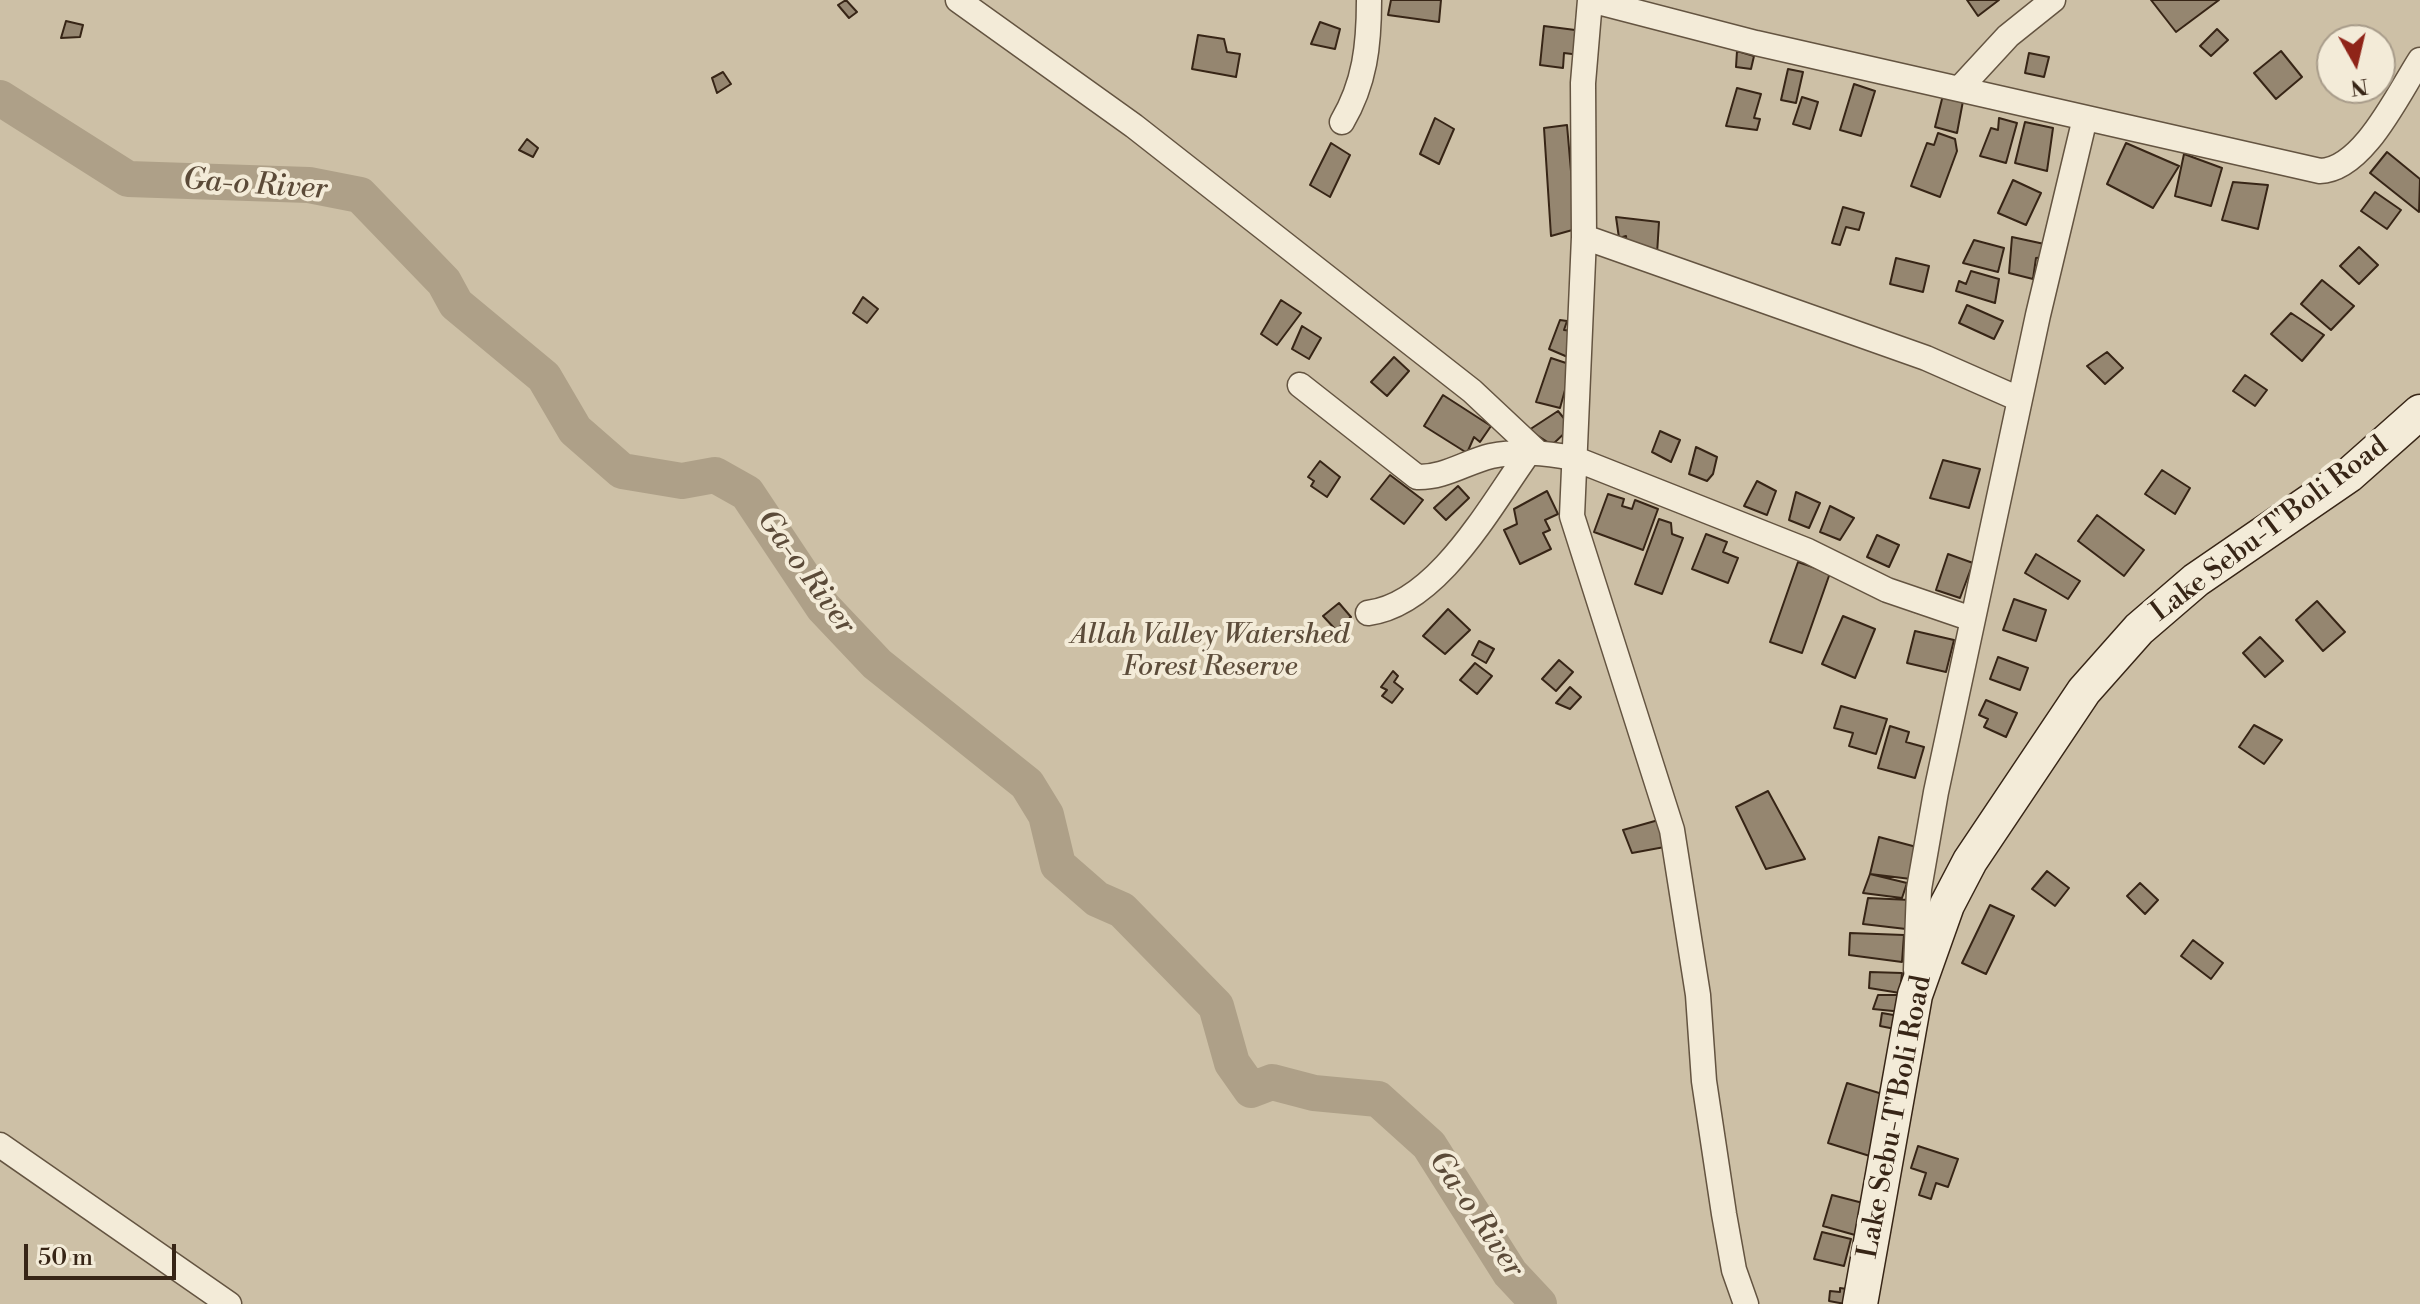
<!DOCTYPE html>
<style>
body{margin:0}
#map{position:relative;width:2420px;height:1304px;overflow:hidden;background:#ece0c3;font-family:"Libre Bodoni",serif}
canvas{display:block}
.north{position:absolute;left:2316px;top:24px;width:80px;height:80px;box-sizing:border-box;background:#f3ebd8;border:2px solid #a89c8a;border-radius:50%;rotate:172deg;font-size:22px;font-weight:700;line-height:32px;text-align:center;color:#372516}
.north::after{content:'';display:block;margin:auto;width:28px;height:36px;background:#8f2418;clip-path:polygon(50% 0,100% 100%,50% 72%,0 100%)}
.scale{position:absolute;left:24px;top:1244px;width:152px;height:36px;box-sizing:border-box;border:4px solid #372516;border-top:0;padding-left:10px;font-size:24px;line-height:28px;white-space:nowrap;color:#372516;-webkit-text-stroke:6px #f3ebd8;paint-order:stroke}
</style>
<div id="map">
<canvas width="2420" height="1304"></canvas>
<div class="north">N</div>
<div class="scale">50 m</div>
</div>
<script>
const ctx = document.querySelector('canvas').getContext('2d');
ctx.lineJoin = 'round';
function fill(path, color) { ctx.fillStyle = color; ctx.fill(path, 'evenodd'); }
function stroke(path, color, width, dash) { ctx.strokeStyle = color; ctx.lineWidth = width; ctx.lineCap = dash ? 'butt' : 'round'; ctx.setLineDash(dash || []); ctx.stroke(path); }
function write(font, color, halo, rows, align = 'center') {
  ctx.font = font + ' "Libre Bodoni",serif'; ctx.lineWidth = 8; ctx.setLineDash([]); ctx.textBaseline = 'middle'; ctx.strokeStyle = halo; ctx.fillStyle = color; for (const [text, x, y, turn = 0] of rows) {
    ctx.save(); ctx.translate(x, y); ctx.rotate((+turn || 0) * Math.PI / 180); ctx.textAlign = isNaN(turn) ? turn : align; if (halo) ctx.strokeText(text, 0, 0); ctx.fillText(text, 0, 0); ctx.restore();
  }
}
const green = new Path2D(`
 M0 0H2420V1304H0ZM2332 40H2380V88H2332Z`);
const river = new Path2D(`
 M0 98 128 179 309 185 360 195 444 282 456 304 544 377 575 430 622 471 682 481 715 475 747 493 823 607 877 664 1027 784 1046 815 1058 865 1097 899 1122 910 1216 1006 1232 1063 1251 1090 1272 1082 1314 1093 1378 1099 1429 1145 1510 1273 1539 1304`);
const building = new Path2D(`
 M846 0 857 12 849 18 838 5Z
 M1391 0H1441L1439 22 1388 15Z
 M1967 0H1999L1978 16Z
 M2151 0H2219L2176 32Z
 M66 21 83 25 80 37 61 38Z
 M1320 22 1340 29 1335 49 1311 44Z
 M1544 26 1583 31 1580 55 1564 53 1563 68 1540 65Z
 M2217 29 2228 40 2211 56 2200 46Z
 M1198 35 1224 39 1227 52 1240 54 1236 77 1192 69Z
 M1737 51 1754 56 1751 69 1736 67Z
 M2281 51 2302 77 2276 99 2254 73Z
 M2029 53 2049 57 2044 77 2025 73Z
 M1788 69 1803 72 1796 103 1781 100Z
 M723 72 731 84 717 93 712 78Z
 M1854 84 1875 91 1861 136 1840 130Z
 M1737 88 1761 94 1754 118 1760 119 1757 130 1726 126Z
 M1943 95 1963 101 1957 133 1935 127Z
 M1802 97 1818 102 1810 129 1793 124Z
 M1435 118 1454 129 1439 164 1420 154Z
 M1999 118 2017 123 2006 163 1980 156 1991 128 1998 130Z
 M2025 122 2053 128 2047 171 2015 163Z
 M1567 125 1576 229 1551 236 1544 128Z
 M1938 133 1955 139 1957 151 1940 197 1911 186 1927 143 1934 145Z
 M527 139 538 148 533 157 519 150Z
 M1331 143 1350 155 1330 197 1310 185Z
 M2126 143 2179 166 2153 208 2107 184Z
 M2387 152 2420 179 2419 212 2370 173Z
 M2184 154 2222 168 2211 206 2175 196Z
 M2013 180 2041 193 2026 225 1998 213Z
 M2233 182 2268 185 2258 229 2222 220Z
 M2375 192 2401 210 2387 229 2361 211Z
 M1843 207 1864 213 1859 230 1846 227 1840 245 1832 243Z
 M1616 217 1659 222 1657 254 1628 253 1626 236 1619 238Z
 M2012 237 2049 245 2046 257 2036 258 2033 279 2009 273Z
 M1974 240 2004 248 1998 272 1963 263Z
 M2359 247 2378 265 2359 284 2340 266Z
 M1896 258 1929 266 1923 292 1890 284Z
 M1971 271 1999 279 1995 303 1956 291 1959 281 1966 284Z
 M2322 280 2354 306 2331 330 2301 304Z
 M863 297 878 309 867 323 853 313Z
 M1281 300 1301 313 1277 345 1261 334Z
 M1967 305 2003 321 1994 339 1959 323Z
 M2291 313 2324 335 2302 361 2271 334Z
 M1560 320 1567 321 1564 330 1572 331 1570 358 1549 349Z
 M1302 326 1321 338 1309 359 1292 349Z
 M2107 352 2123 368 2105 384 2087 366Z
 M1394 357 1409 371 1387 396 1371 382Z
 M1551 358 1572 365 1560 408 1536 402Z
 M2245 375 2267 390 2255 406 2233 391Z
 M1443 395 1491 426 1480 442 1474 437 1467 453 1424 426Z
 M1558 411 1571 427 1552 445 1529 430Z
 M1660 431 1680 440 1671 462 1652 452Z
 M1696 447 1717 457 1713 474 1707 481 1689 474Z
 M1943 460 1980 469 1969 508 1930 498Z
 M1320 461 1340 477 1327 497 1311 486 1314 481 1308 477Z
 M2162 470 2190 488 2175 514 2145 494Z
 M1390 475 1423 500 1404 524 1371 499Z
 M1757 481 1776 491 1767 515 1744 506Z
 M1458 486 1469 498 1446 520 1434 508Z
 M1547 491 1558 514 1545 520 1550 530 1543 533 1551 549 1520 564 1504 530 1517 524 1514 509Z
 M1796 492 1820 503 1809 528 1789 520Z
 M1608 494 1624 499 1622 506 1632 509 1635 500 1658 509 1643 550 1594 532Z
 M1830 506 1854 518 1840 540 1820 532Z
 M2097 515 2144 550 2124 576 2078 541Z
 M1659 519 1671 523 1672 534 1683 538 1662 594 1635 584Z
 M1706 534 1727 542 1723 552 1738 558 1728 583 1692 569Z
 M1877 535 1899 545 1889 567 1867 557Z
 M1948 554 1973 563 1960 598 1936 590Z
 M2036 554 2080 581 2068 599 2025 573Z
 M1798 562 1830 573 1802 653 1770 642Z
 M2014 599 2046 610 2036 641 2003 630Z
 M2317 601 2345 632 2323 651 2296 620Z
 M1339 603 1351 617 1336 630 1323 616Z
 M1448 609 1470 630 1445 654 1423 636Z
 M1843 616 1875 629 1855 678 1822 664Z
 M1915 631 1954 640 1946 672 1907 663Z
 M2260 637 2283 661 2265 677 2243 653Z
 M1479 641 1494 649 1486 663 1472 655Z
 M1998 657 2028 668 2020 690 1990 679Z
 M1559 660 1573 672 1556 691 1542 679Z
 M1475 663 1492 676 1477 694 1460 680Z
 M1393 671 1398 676 1394 682 1403 689 1392 703 1382 696 1387 690 1381 687Z
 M1570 687 1581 697 1570 709 1556 703Z
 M1986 700 2017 713 2006 737 1984 727 1988 719 1979 715Z
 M1841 706 1887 719 1876 754 1849 746 1853 733 1834 728Z
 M2254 725 2282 740 2264 764 2239 747Z
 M1890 726 1909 732 1906 742 1924 747 1915 778 1878 768Z
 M1768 791 1805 859 1766 869 1736 807Z
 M1662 819 1670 846 1632 853 1623 830Z
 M1879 837 1924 849 1919 880 1870 874Z
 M2047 871 2069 888 2055 906 2032 889Z
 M1870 874 1907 883 1902 898 1863 893Z
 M2140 883 2158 900 2145 914 2127 896Z
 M1868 898 1911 900 1906 929 1863 924Z
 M1990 905 2014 916 1986 974 1962 963Z
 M1850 933 1904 935 1902 962 1849 955Z
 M2193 940 2223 963 2211 979 2181 956Z
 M1870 972 1902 973 1900 993 1869 988Z
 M1878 995H1904L1903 1012 1873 1009Z
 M1882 1013 1905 1017 1900 1030 1880 1026Z
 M1847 1083 1892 1097 1873 1157 1828 1143Z
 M1918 1146 1958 1159 1948 1187 1936 1183 1931 1199 1919 1195 1926 1173 1911 1168Z
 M1832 1195 1863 1203 1855 1235 1823 1226Z
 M1822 1232 1851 1239 1844 1266 1814 1259Z
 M1840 1288 1847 1289 1845 1304 1829 1301 1830 1291 1840 1292Z`);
const street = new Path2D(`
 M958 0 1134 126 1472 391 1536 451
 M1590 0 1583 83 1584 237 1572 516 1672 830 1698 995 1704 1081 1724 1214 1734 1270 1746 1304
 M1590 0 1756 43 2320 171C2363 170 2398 94 2420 60
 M1960 88 2008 36 2053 0
 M1342 122C1365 83 1369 45 1369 0
 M1584 237 1926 358 2019 399
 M1300 385 1417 477C1444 478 1466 462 1491 456 1519 450 1545 453 1573 458L1808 551 1887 590 1972 619
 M1368 613C1438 604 1490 506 1529 452
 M1916 970 1919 889 1936 792 2038 315 2085 118
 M0 1145 229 1304`);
const secondary = new Path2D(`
 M1860 1304 1915 995 1947 905 1970 861 2084 691 2139 629 2196 580 2349 475 2420 412`);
const streetNames = [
 ["Lake Sebu-T'Boli Road",2270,530,-37],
 ["Lake Sebu-T'Boli Road",1896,1117,-79]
];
const parkNames = [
 ["Allah Valley Watershed",1210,636],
 ["Forest Reserve",1210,668]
];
const waterNames = [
 ["Ga-o River",255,186,4],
 ["Ga-o River",805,573,54],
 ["Ga-o River",1475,1215,56]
];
fill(green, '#cdc0a6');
stroke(river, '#aea088', 36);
fill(building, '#958670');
stroke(building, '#372516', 2);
stroke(street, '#645441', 27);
stroke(secondary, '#372516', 37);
stroke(street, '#f3ebd8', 24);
stroke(secondary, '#f3ebd8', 34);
write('28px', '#372516', '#f3ebd8', streetNames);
write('italic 28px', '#5c4c3a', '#f3ebd8', parkNames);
write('italic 30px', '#5b4a38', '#f3ebd8', waterNames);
</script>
